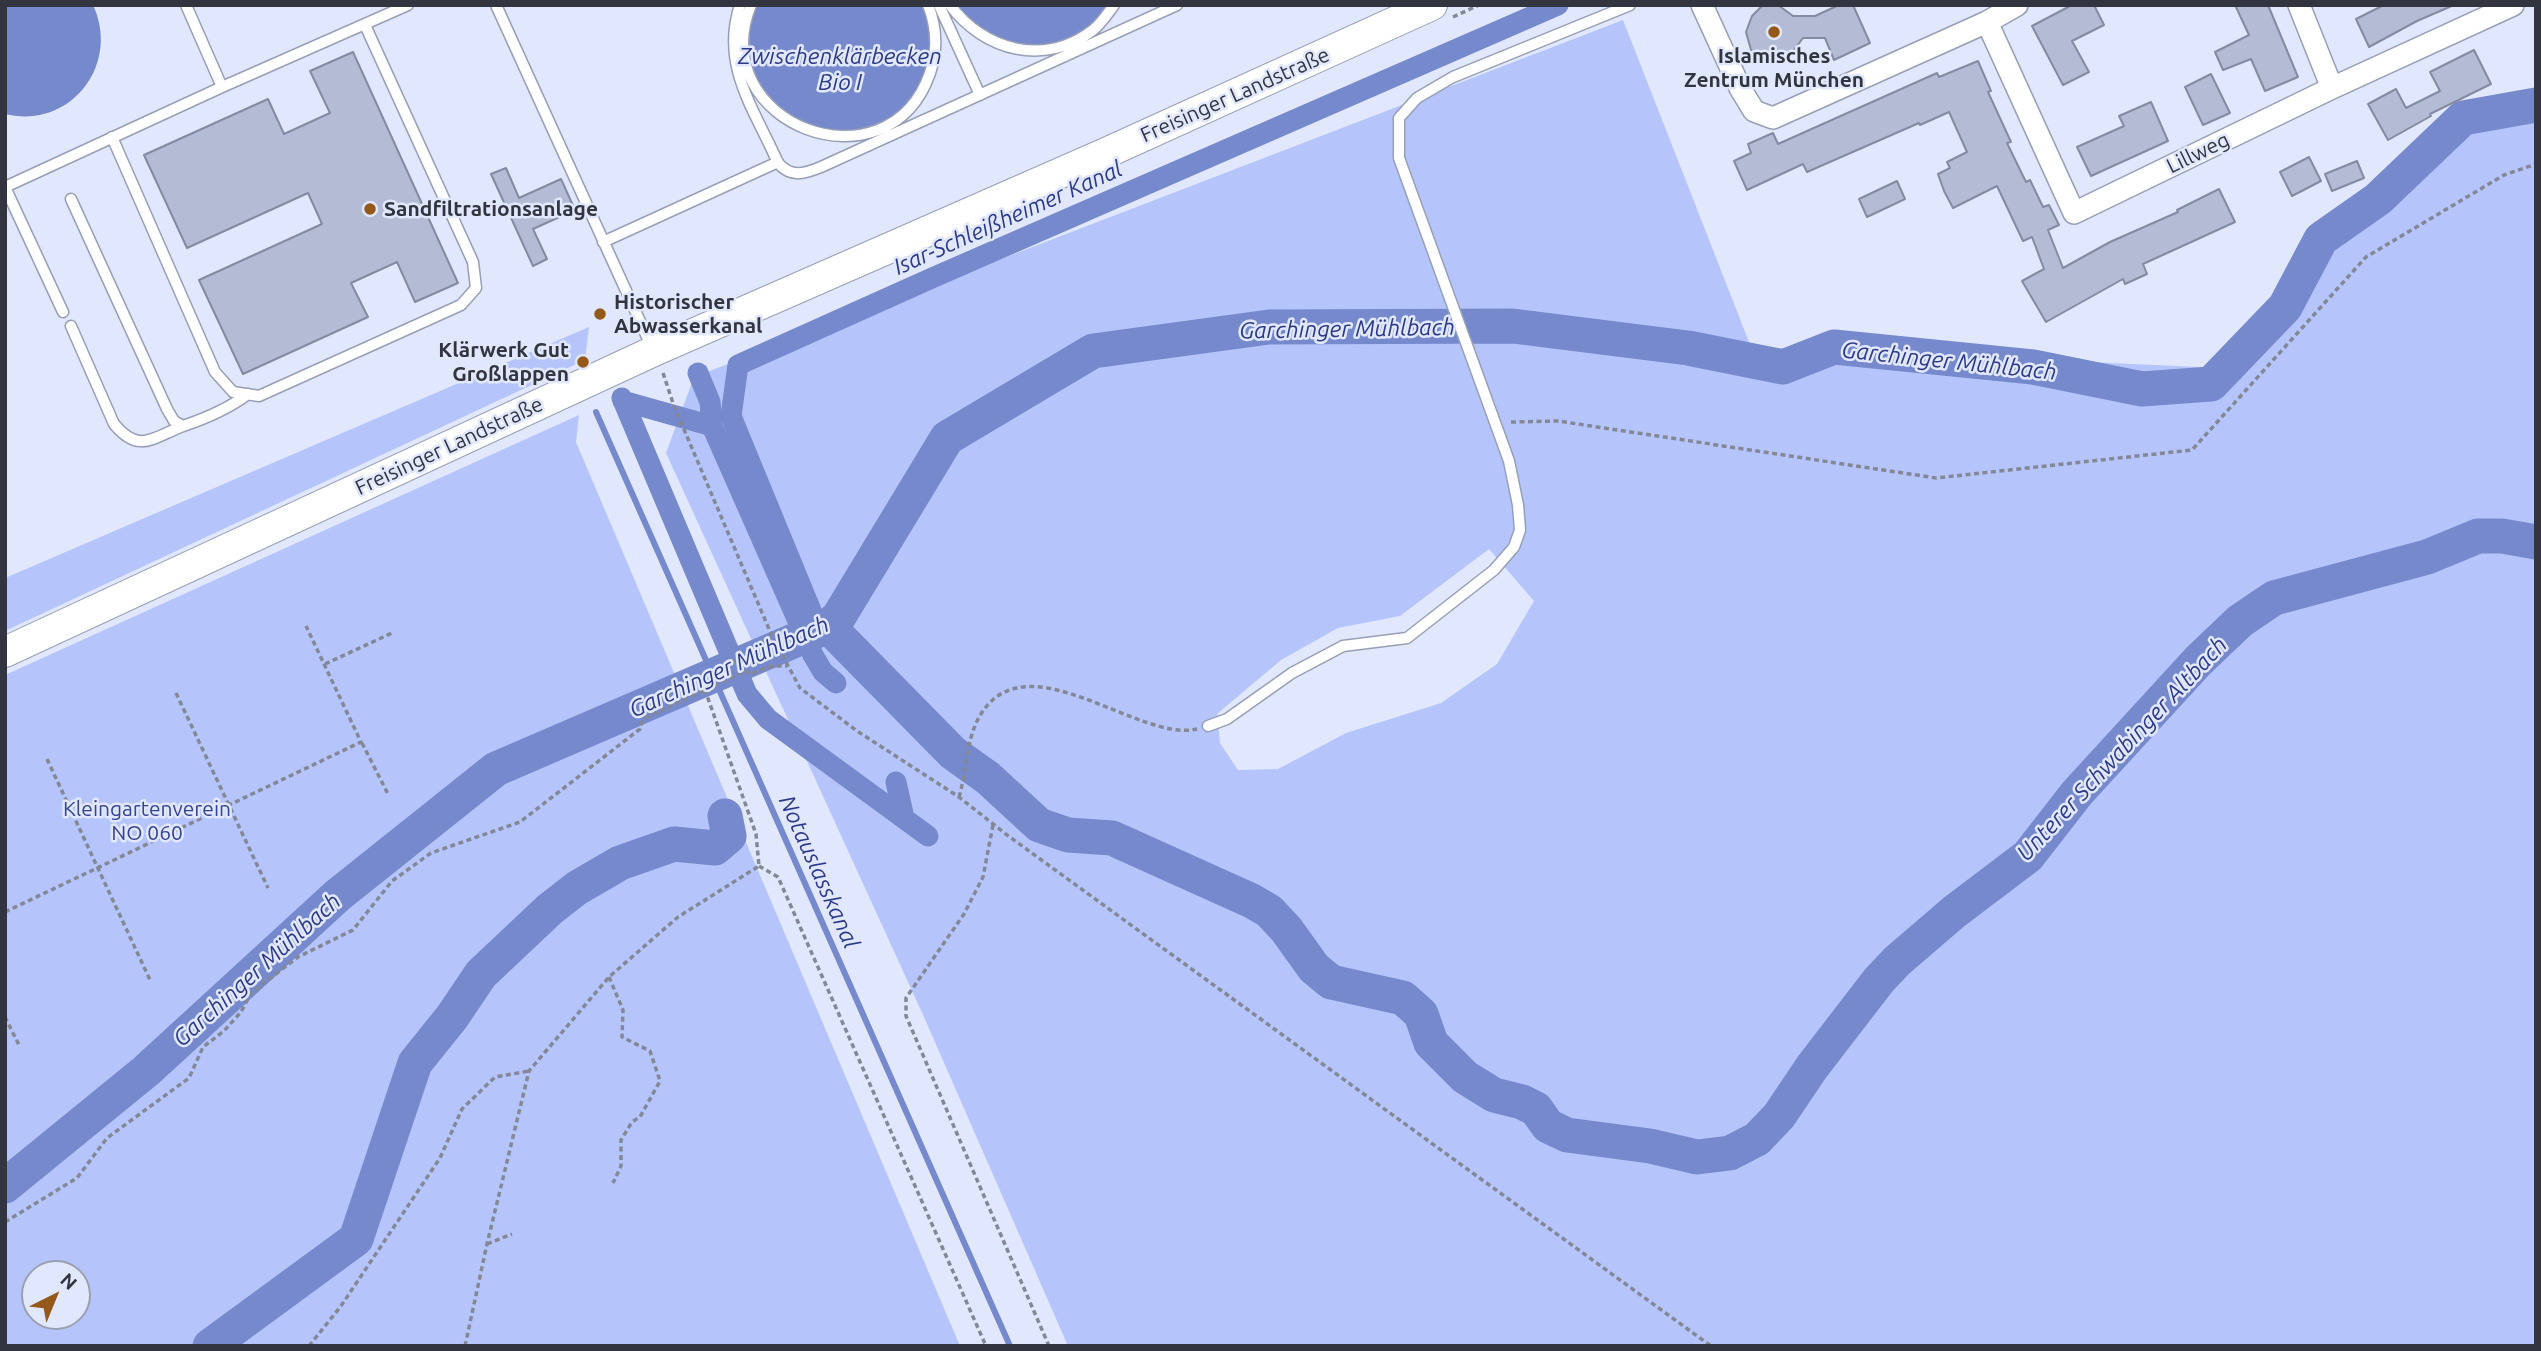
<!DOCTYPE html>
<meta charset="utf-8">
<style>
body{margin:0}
#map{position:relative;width:2541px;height:1351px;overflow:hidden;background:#e1e8fd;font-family:Ubuntu,sans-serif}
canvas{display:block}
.frame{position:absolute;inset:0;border:7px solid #32353f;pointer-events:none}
.north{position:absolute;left:21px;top:1260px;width:70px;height:70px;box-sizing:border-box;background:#e1e8fd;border:2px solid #9ba0b1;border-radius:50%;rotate:43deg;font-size:19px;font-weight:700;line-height:28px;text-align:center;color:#32353f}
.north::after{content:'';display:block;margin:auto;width:24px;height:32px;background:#945819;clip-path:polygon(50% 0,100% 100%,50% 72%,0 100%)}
</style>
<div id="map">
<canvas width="2541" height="1351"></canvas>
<div class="frame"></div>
<div class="north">N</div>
</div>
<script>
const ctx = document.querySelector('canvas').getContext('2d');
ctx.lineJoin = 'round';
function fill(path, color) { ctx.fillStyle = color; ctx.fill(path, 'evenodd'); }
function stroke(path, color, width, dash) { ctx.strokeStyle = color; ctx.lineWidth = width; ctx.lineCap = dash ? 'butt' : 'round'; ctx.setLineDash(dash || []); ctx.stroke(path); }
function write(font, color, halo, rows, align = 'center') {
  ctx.font = font + ' Ubuntu,sans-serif'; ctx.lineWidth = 5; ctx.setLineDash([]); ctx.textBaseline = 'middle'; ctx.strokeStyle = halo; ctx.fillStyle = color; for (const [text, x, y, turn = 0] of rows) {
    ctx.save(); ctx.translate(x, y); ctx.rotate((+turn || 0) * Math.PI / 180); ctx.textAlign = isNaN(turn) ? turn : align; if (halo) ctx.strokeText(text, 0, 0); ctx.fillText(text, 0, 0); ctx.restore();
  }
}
const green = new Path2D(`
 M1623 20 1751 347 2222 368 2437 129 2536 121V1346H1068L924 1017 666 453 694 377ZM1489 549 1534 601 1497 664 1441 703 1346 733 1278 769 1238 770 1220 743 1217 714 1281 660 1338 628 1400 616Z
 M589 327 585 360 5 631V578Z
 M579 415 576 442 960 1346H5V675ZM77 1274V1316H35V1274Z`);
const water = new Path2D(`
 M5 5H93C121 65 70 130 5 114Z
 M756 5H925C927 15 932 27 932 37 938 147 771 169 751 58 748 41 748 20 756 5Z
 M955 5H1109C1102 12 1097 19 1090 25 1062 50 1008 54 978 29 970 22 963 13 955 5Z`);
const stream = new Path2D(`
 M596 412 1010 1346
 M791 643 800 651 813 655
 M741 680 749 671 751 661`);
const canal = new Path2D(`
 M698 373 710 402 712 426 813 655 823 672 836 683
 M622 398 747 694 768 719 928 836
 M623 401 712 426
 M819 630 731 416 738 365 932 278 1558 5
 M896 782 904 818`);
const river = new Path2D(`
 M828 626 953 753 988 778 1039 825 1068 835 1112 838 1252 901 1269 911 1286 929 1314 968 1331 982 1403 998 1421 1014 1431 1043 1465 1077 1494 1095 1522 1102 1536 1109 1548 1126 1567 1135 1650 1146 1697 1157 1730 1153 1757 1139 1779 1116 1812 1067 1879 980 1897 961 1954 912 2028 856 2077 793 2198 661 2240 621 2274 598 2427 557 2478 536H2502L2536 542
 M5 1186 146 1071 338 895 496 769 828 626 838 618 947 438 1093 351 1269 327 1513 326 1688 348 1783 367 1834 347 2033 367 2142 389 2211 384 2285 307 2321 239 2378 199 2463 118 2536 105
 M210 1346 356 1239 415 1063 452 1017 481 974 550 909 577 888 620 863 674 844 715 848 729 836 725 816`);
const building = new Path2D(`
 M1763 5H1778L1793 16H1815L1839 5H1853L1870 43 1834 60 1825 38H1803L1791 54 1783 59 1765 60 1751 50 1746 32 1752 16Z
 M2072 5H2094L2104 25 2072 41 2089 72 2063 85 2032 26Z
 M2235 5H2268L2298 77 2265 91 2251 59 2223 70 2215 52 2249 35Z
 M2384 5H2454L2417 21 2369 47 2356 19Z
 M2474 50 2491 84 2430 114 2431 116 2388 140 2368 104 2396 89 2406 108 2440 91 2430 72Z
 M353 52 458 283 415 302 397 262 351 283 368 317 243 374 199 280 322 224 308 193 187 248 144 155 268 99 284 134 330 113 310 71Z
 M1978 61 1991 91 1988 92 2011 142 2007 143 2026 182 2030 180 2043 207 2049 205 2059 225 2048 230 2063 268 2110 242 2178 212 2177 210 2219 189 2235 222 2143 264 2147 274 2125 284 2123 279 2046 322 2022 281 2044 269 2032 237 2023 241 1997 186 1953 208 1944 191 1938 174 1950 168 1947 162 1967 152 1949 112 1920 125 1919 123 1807 172 1803 164 1747 190 1734 161 1751 153 1748 144 1773 133 1778 144 1937 73 1939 77Z
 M2211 74 2230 113 2203 125 2185 87Z
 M2151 102 2168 141 2091 176 2077 147 2124 126 2119 116Z
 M2309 157 2321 181 2292 196 2280 172Z
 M2357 161 2364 178 2332 191 2325 174Z
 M506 168 519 198 561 179 575 210 533 229 547 259 533 266 491 174Z
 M1897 181 1905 199 1867 217 1859 199Z`);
const path = new Path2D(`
 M1453 17 1479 5
 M663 373 674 406 772 636 800 688 857 731 959 797 1007 835 1711 1346
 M1511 422 1558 421 1936 478 2192 450 2366 257 2504 175 2536 164
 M325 664 392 633
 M700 677 763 649 772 636
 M176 693 268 888
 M362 743 388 794
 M47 759 151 982
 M959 797C967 771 966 737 981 714 1028 639 1139 743 1197 729
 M993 825 983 877 964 914 906 998V1016L1049 1346
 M759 866 778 877 986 1346
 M5 912 361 742 306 626
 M609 977 623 1010 622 1037 650 1051 660 1081 640 1117 632 1122 621 1140V1166L613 1183
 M5 1017 20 1047
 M5 1222 77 1178 107 1138 189 1078 203 1047 224 1031 241 1012 251 993 298 957 353 930 392 881 431 853 520 822 640 729 643 719 745 671 751 674 772 666H787
 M487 1244 512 1234
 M309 1346 341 1306 440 1158 462 1109 495 1077 529 1071
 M465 1346 487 1244 529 1071 609 977 678 917 759 866 756 834 705 690`);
const service = new Path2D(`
 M186 5 222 87
 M496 5 653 350
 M740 5C720 66 755 110 778 163 791 178 804 174 821 167L1177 5
 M751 5C703 124 888 194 930 73 938 50 937 28 928 5
 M939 5 980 95
 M950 5C984 51 1045 67 1093 30 1101 24 1108 13 1114 5
 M112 137 215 372 233 392 259 396 461 305 476 288 473 262 365 25
 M5 187 222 87 408 5
 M5 187 63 312
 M71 199 167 409 174 421 183 426C207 418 228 409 248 394
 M603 242 778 162
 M71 326 114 424C139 454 152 438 183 426
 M1208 726 1227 719 1292 673 1343 646 1407 638 1494 570 1514 547 1520 530 1518 505 1509 461 1399 158V118L1417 98 1453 77 1630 5`);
const minor = new Path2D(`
 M1702 5 1740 88 1754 111 1773 118 1987 22 2017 5
 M2299 5 2332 88
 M1987 22 2074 213 2332 88 2513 5`);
const secondary = new Path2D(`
 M5 652 654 351 1106 153 1432 5`);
const markers = [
 [1774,32,7,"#945819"],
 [370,209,7,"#945819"],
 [600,314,7,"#945819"],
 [583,362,7,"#945819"]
];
const poiNames = [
 ["Islamisches",1774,56,"center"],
 ["Zentrum München",1774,80,"center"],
 ["Sandfiltrationsanlage",384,209],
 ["Historischer",614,302],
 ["Abwasserkanal",614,326],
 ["Klärwerk Gut",569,350,"right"],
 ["Großlappen",569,374,"right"]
];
const streetNames = [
 ["Freisinger Landstraße",1235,95,-24],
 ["Lillweg",2198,153,-26],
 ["Freisinger Landstraße",449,446,-25]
];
const parkNames = [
 ["Kleingartenverein",147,809],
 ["NO 060",147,833]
];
const waterNames = [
 ["Zwischenklärbecken",840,56],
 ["Bio I",840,82],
 ["Isar-Schleißheimer Kanal",1008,218,-24],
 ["Garchinger Mühlbach",1347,329,-1],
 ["Garchinger Mühlbach",1949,361,6],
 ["Garchinger Mühlbach",729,667,-24],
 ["Unterer Schwabinger Altbach",2122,749,-47],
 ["Notauslasskanal",819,872,66],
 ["Garchinger Mühlbach",257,970,-42]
];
fill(green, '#b5c5fc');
fill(water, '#7689cc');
stroke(stream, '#7689cc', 6);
stroke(canal, '#7689cc', 21);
stroke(river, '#7689cc', 35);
fill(building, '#b4bcd5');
stroke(building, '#838ba3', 2);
stroke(service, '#979fb7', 13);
stroke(minor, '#979fb7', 24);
stroke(secondary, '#979fb7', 32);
stroke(path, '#838796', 3.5, [5, 3.5]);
stroke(service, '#fff', 10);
stroke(minor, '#fff', 21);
stroke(secondary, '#fff', 30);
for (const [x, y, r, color] of markers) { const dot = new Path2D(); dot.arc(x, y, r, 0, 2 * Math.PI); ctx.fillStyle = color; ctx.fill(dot); stroke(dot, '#e1e8fd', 2.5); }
write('bold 21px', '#32353f', '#e1e8fd', poiNames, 'left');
write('21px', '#32353f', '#e1e8fd', streetNames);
write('21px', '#354495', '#e1e8fd', parkNames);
write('italic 23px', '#2d3a8a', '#e1e8fd', waterNames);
</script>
